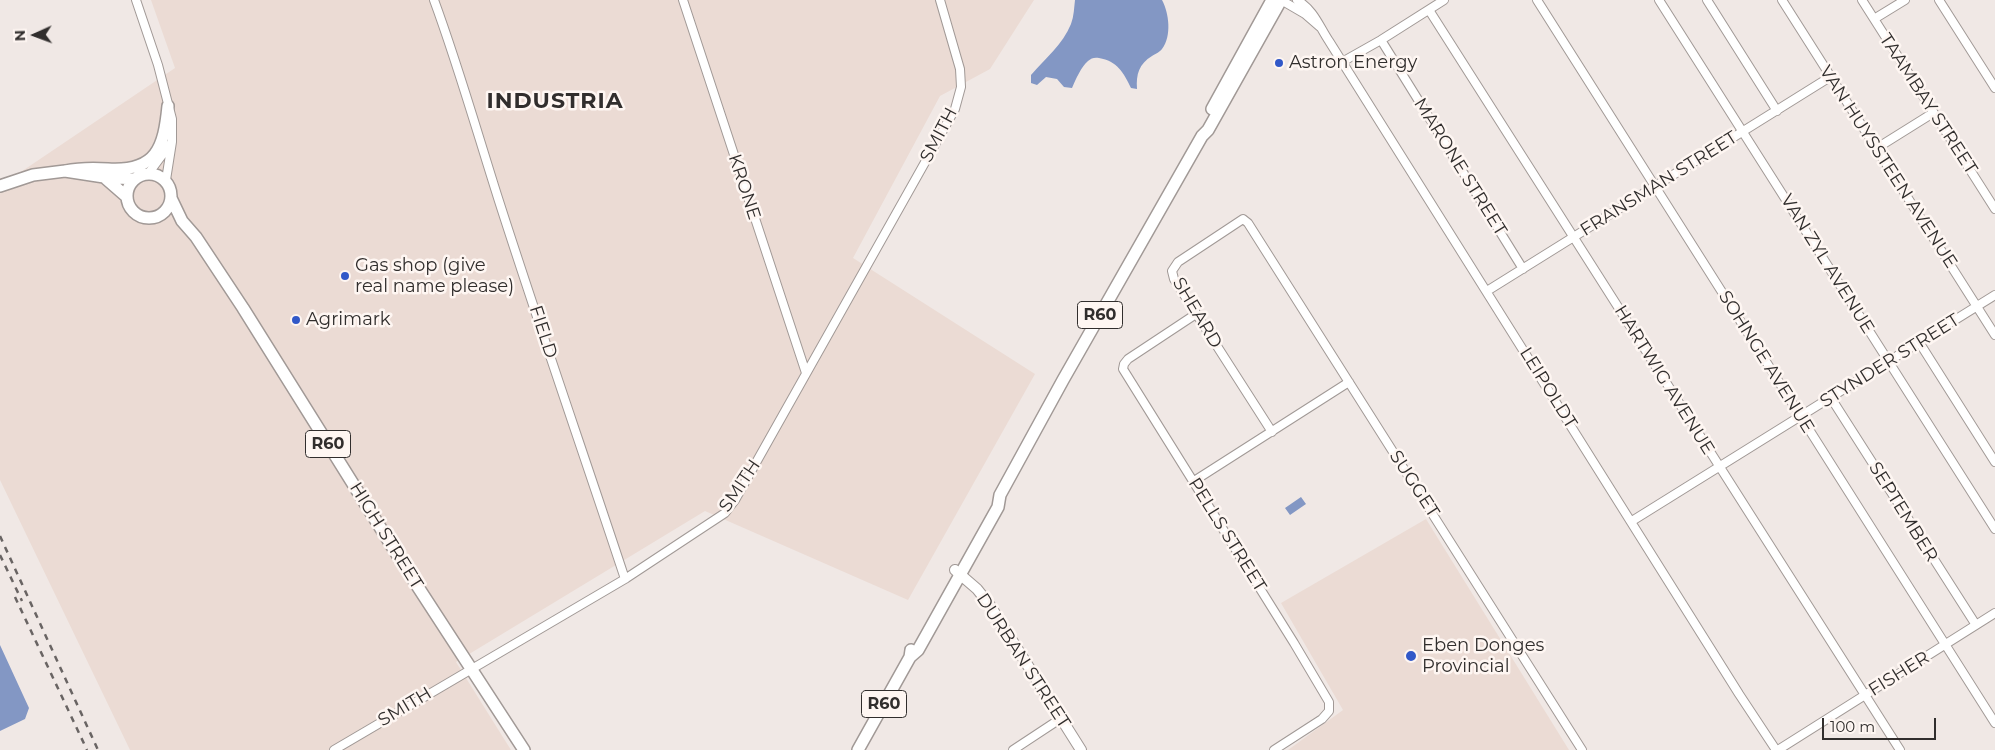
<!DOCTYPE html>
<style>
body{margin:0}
#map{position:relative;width:1995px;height:750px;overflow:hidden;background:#f0e8e5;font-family:Montserrat,sans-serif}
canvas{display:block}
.north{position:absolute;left:10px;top:10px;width:50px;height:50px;-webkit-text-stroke:4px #fef6f2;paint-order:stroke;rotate:268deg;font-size:14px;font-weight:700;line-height:20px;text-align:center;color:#312e2d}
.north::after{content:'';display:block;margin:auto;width:18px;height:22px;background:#312e2d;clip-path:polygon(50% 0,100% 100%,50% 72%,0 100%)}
.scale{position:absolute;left:1822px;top:718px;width:114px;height:22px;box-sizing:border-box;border:2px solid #312e2d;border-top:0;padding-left:6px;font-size:15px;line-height:18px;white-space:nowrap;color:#312e2d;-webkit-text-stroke:4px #fef6f2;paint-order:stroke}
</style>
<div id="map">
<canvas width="1995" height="750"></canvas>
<div class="north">N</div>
<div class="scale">100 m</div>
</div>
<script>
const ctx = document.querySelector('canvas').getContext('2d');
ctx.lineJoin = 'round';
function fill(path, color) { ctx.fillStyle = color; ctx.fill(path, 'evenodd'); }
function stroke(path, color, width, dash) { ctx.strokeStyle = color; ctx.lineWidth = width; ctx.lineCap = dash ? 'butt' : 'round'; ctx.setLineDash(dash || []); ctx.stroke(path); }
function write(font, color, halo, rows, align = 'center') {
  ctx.font = font + ' Montserrat,sans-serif'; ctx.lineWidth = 5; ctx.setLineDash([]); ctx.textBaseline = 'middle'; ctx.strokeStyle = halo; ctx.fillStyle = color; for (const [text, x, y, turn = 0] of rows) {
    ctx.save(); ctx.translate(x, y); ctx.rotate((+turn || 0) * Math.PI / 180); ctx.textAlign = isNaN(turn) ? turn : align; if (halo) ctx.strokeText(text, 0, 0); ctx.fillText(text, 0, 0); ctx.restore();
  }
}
const built = new Path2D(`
 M151 0H1034L990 69 940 96 853 258 1035 374 908 600 705 511 456 662 511 750H130L0 480V186L175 68Z
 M1426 519 1569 750H1288L1343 710 1281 603Z`);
const water = new Path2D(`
 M1075 0H1162C1169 13 1172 36 1162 49 1160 52 1155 54 1152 56 1139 64 1136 74 1137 89L1131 88C1124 73 1117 61 1099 58 1095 57 1091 58 1088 61 1081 67 1076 79 1072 88L1064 87 1057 79 1046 77 1037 85 1031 83V75C1045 59 1063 44 1071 24 1074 16 1074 8 1075 0Z
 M1301 497 1306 504 1290 515 1285 508Z
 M0 645 29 708 25 719 0 731Z`);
const street = new Path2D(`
 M136 0 158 65 172 119V142L166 180
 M434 0C458 65 477 132 498 198 539 326 583 452 625 579
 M683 0 806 373
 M1281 0 1305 14 1320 27
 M1297 0C1314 10 1319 26 1329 41L1739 694 1776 750
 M1537 0 1995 723
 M1659 0 1995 529
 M1707 0 1777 111
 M1782 0 1995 335
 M1862 0 1995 209
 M1939 0 1995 88
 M1429 10 1900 750
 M1874 19 1905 0
 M1381 40 1523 269
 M1342 62 1381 40 1444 0
 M1877 148 1933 113
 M148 174 171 143
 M1487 291 1830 77
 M1196 314 1128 359 1124 364 1123 369 1294 643 1329 702V711L1322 719 1274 750
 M1919 342 1995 462
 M1831 398 1976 625
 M1272 432 1174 279 1172 271 1178 262 1243 219 1248 223 1582 750
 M1194 481 1349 382
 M1632 521 1995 295
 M334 750 625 579 725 513 735 500 955 109 961 87 960 69 940 0
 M1013 750 1060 719
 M1778 750 1995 613`);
const secondary = new Path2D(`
 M955 570 977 589 989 604 1081 750`);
const primary = new Path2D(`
 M1212 109 1272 0
 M65 171C80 168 93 168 108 169 157 172 164 147 168 106
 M127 196a22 22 0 1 1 44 0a22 22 0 1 1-44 0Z
 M104 177 127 197
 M0 186 33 175 65 171 104 177 134 179
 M171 198 182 221 196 237 243 308 405 567 524 750
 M910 657 918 650 998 507 1000 495 1063 380 1202 136 1208 130 1281 0
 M858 750 910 657 911 650`);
const rail = new Path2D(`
 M0 536 98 750
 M0 555 22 601
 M15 597 87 750`);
const markers = [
 [1279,63,5,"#3158c8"],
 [345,276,5,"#3158c8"],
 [296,320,5,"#3158c8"],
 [1411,656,6,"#3158c8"]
];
const shields = [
 [1100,315,45],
 [328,444,45],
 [884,704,45]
];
const shieldNames = [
 ["R60",1100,315],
 ["R60",328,444],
 ["R60",884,704]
];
const poiNames = [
 ["Astron Energy",1289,63],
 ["Gas shop (give",355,266],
 ["real name please)",355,287],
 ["Agrimark",306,320],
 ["Eben Donges",1422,646],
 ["Provincial",1422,667]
];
const streetNames = [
 ["TAAMBAY STREET",1928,104,57],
 ["SMITH",939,135,-62],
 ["MARONE STREET",1460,167,58],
 ["VAN HUYSSTEEN AVENUE",1888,167,57],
 ["FRANSMAN STREET",1659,184,-32],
 ["KRONE",744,187,72],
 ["VAN ZYL AVENUE",1827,264,58],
 ["SHEARD",1197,313,59],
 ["FIELD",543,332,72],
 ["STYNDER STREET",1890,361,-32],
 ["SOHNGE AVENUE",1766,362,58],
 ["HARTWIG AVENUE",1664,380,58],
 ["LEIPOLDT",1548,388,58],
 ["SUGGET",1414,484,57],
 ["SMITH",740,486,-56],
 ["SEPTEMBER",1903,512,58],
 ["PELLS STREET",1227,535,58],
 ["HIGH STREET",386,536,58],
 ["DURBAN STREET",1023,661,57],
 ["FISHER",1899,674,-32],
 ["SMITH",405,707,-31]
];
const districtNames = [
 ["INDUSTRIA",555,102]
];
fill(built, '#ebdbd4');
fill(water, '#8397c4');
stroke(street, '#a19996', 10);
stroke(secondary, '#a19996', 12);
stroke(primary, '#a19996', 14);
stroke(street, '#fff', 8);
stroke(secondary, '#fff', 10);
stroke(primary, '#fff', 11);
stroke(rail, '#696463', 2.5, [6, 6]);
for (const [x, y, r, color] of markers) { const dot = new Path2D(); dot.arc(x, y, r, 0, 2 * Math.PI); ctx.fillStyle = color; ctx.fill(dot); stroke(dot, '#fef6f2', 2); }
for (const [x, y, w] of shields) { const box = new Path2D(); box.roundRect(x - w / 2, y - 13.5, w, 27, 4); ctx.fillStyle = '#fef6f2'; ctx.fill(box); stroke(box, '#312e2d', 1); }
write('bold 16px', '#312e2d', null, shieldNames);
write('18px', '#312e2d', '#fef6f2', poiNames, 'left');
write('18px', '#312e2d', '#fef6f2', streetNames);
ctx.letterSpacing = '1px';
write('bold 22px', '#312e2d', '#fef6f2', districtNames);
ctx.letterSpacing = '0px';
</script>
